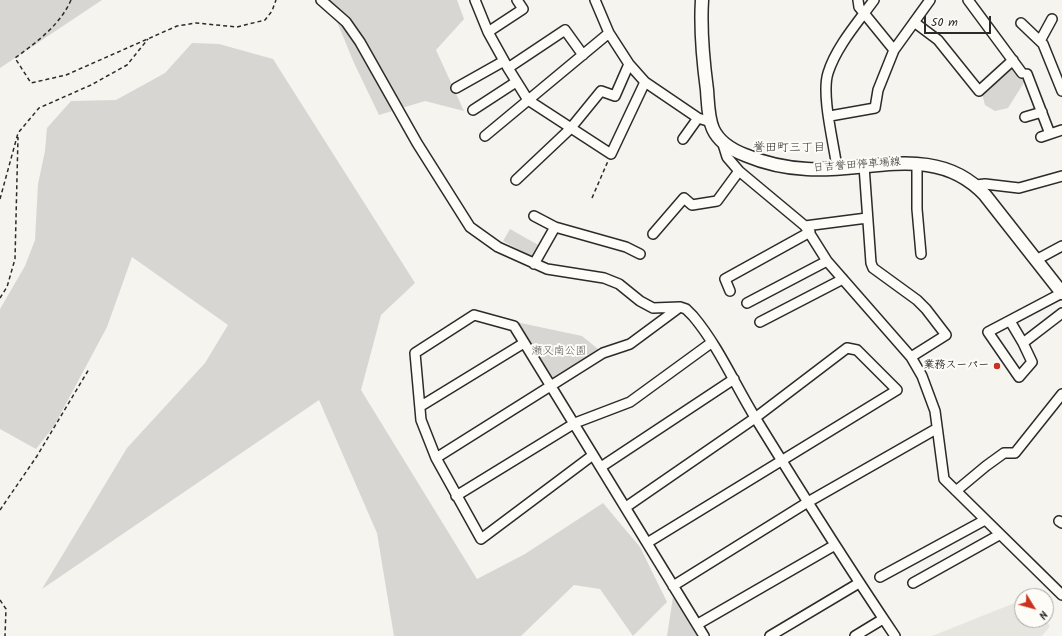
<!DOCTYPE html>
<meta charset="utf-8">
<style>
body{margin:0}
#map{position:relative;width:1062px;height:636px;overflow:hidden;background:#f5f4ef;font-family:Kalam,sans-serif}
canvas{display:block}
.north{position:absolute;left:1014px;top:588px;width:40px;height:40px;box-sizing:border-box;background:#fdfcf7;border:1px solid #a9a8a5;border-radius:50%;rotate:127deg;font-size:11px;font-weight:700;line-height:16px;text-align:center;color:#2b2b2b}
.north::after{content:'';display:block;margin:auto;width:14px;height:18px;background:#c8321e;clip-path:polygon(50% 0,100% 100%,50% 72%,0 100%)}
.scale{position:absolute;left:924px;top:16px;width:67px;height:18px;box-sizing:border-box;border:2px solid #2b2b2b;border-top:0;padding-left:5px;font-size:12px;line-height:14px;white-space:nowrap;color:#2b2b2b;-webkit-text-stroke:3px #fdfcf7;paint-order:stroke}
</style>
<div id="map">
<canvas width="1062" height="636"></canvas>
<div class="north">N</div>
<div class="scale">50 m</div>
</div>
<script>
const ctx = document.querySelector('canvas').getContext('2d');
ctx.lineJoin = 'round';
function fill(path, color) { ctx.fillStyle = color; ctx.fill(path, 'evenodd'); }
function stroke(path, color, width, dash) { ctx.strokeStyle = color; ctx.lineWidth = width; ctx.lineCap = dash ? 'butt' : 'round'; ctx.setLineDash(dash || []); ctx.stroke(path); }
function write(font, color, halo, rows, align = 'center') {
  ctx.font = font + ' Kalam,"Klee One",sans-serif'; ctx.lineWidth = 4; ctx.setLineDash([]); ctx.textBaseline = 'middle'; ctx.strokeStyle = halo; ctx.fillStyle = color; for (const [text, x, y, turn = 0] of rows) {
    ctx.save(); ctx.translate(x, y); ctx.rotate((+turn || 0) * Math.PI / 180); ctx.textAlign = isNaN(turn) ? turn : align; if (halo) ctx.strokeText(text, 0, 0); ctx.fillText(text, 0, 0); ctx.restore();
  }
}
const built = new Path2D(`
 M1022 600V620H1045L1050 626 1042 636H932Z`);
const green = new Path2D(`
 M0 0H102L0 68Z
 M328 0H457L464 19 436 50 464 111 425 101 379 115 354 63Z
 M192 43 219 44 273 59 415 283 381 315 361 390 477 579 525 554 603 503 640 547 667 602 633 636 600 589 574 585 521 636H394L377 533 319 400 42 589 127 448 205 363 228 325 132 257 107 327 54 426 36 449 0 429V309L25 266 35 240 38 184 45 151 47 128 71 101 116 100 165 73Z
 M1011 66 1016 67 1025 81 1008 108 995 111 985 105 982 94Z
 M510 229 540 246 533 258 503 241Z
 M516 322 582 336 603 353 552 379Z
 M673 597 700 636H667Z`);
const path = new Path2D(`
 M71 0C60 25 37 42 15 58L31 83 66 75 177 26 196 23 237 27 265 20 272 11 276 0
 M592 198 608 161
 M0 199 18 133 39 108 91 85 127 65 148 39
 M0 298 7 287 15 259 18 137
 M0 510 37 456 89 369
 M0 600 6 609 5 636`);
const minor = new Path2D(`
 M321 0 346 22 360 42 417 143 470 227 498 247 547 269 604 278 619 284 640 301 653 308 680 307 686 309 693 316C719 347 735 385 756 419 801 492 847 565 895 636
 M475 0 488 32 508 68 528 100 611 154 645 82
 M595 0 609 33 629 64 645 82 698 118 711 122
 M858 0 859 7 894 50
 M968 0 1022 73
 M914 22 938 40 979 91 1013 60
 M1021 23 1043 44 1062 91
 M488 32 523 9 517 0
 M1040 41 1052 19
 M508 68 565 30 583 55
 M1027 74 1050 134
 M456 88 504 61
 M473 110 516 82
 M830 116 875 108 878 90 894 50 930 0
 M1025 117 1042 112
 M485 136 609 33
 M1041 137 1062 130
 M683 139 698 118
 M722 141 727 157 739 171 805 226 827 261 911 357
 M917 164V209L921 254
 M864 166 871 263 873 268 917 300 926 309 946 335 911 357 922 376 935 411 944 479 1062 595
 M837 168C834 144 821 95 828 73 836 47 858 22 874 0
 M516 180 570 129 601 91 615 96 629 64
 M976 185 985 184 1019 188 1062 176
 M534 216 555 227 626 247 640 254
 M805 226 867 218
 M653 234 684 198 692 205 717 201 739 171
 M1036 260 1062 246
 M534 264 555 227
 M730 291 725 279 810 232
 M1062 293 988 332 1019 377 1032 362 1023 343 1062 313
 M747 303 827 261
 M1010 321 1023 343
 M760 322 843 279
 M421 406 524 343
 M593 455 481 539 436 458 421 420 415 353 474 315 514 326 704 636
 M436 458 603 353 630 344 680 307
 M601 467 734 379
 M956 491 986 466 1004 453H1015L1062 394
 M456 496 575 423 630 402 711 343
 M626 507 755 418 847 348 857 350 897 390 647 543
 M1059 521 1062 523
 M880 577 985 520
 M913 583 999 535
 M673 586 808 502 936 429
 M698 624 835 545
 M770 636 859 583
 M855 636 883 619`);
const major = new Path2D(`
 M702 0C700 31 703 60 707 90 708 103 708 118 713 129 719 142 732 150 745 155 764 163 787 168 807 169 868 173 936 142 985 195L1062 293`);
const markers = [
 [997,366,4,"#c8321e"]
];
const streetNames = [
 ["日吉誉田停車場線",857,166,-4]
];
const parkNames = [
 ["瀬又南公園",559,352]
];
const poiNames = [
 ["業務スーパー",989,366]
];
const neighbourhoodNames = [
 ["誉田町三丁目",789,149]
];
fill(built, '#e6e5e0');
fill(green, '#d7d6d2');
stroke(minor, '#2b2b2b', 12);
stroke(major, '#2b2b2b', 15);
stroke(path, '#2b2b2b', 1.5, [4, 3]);
stroke(minor, '#fdfcf7', 9);
stroke(major, '#fdfcf7', 12);
for (const [x, y, r, color] of markers) { const dot = new Path2D(); dot.arc(x, y, r, 0, 2 * Math.PI); ctx.fillStyle = color; ctx.fill(dot); stroke(dot, '#fdfcf7', 1.5); }
write('11px', '#2b2b2b', '#fdfcf7', streetNames);
write('11px', '#565655', '#fdfcf7', parkNames);
write('bold 11px', '#2b2b2b', '#fdfcf7', poiNames, 'right');
write('12px', '#2b2b2b', '#fdfcf7', neighbourhoodNames);
</script>
